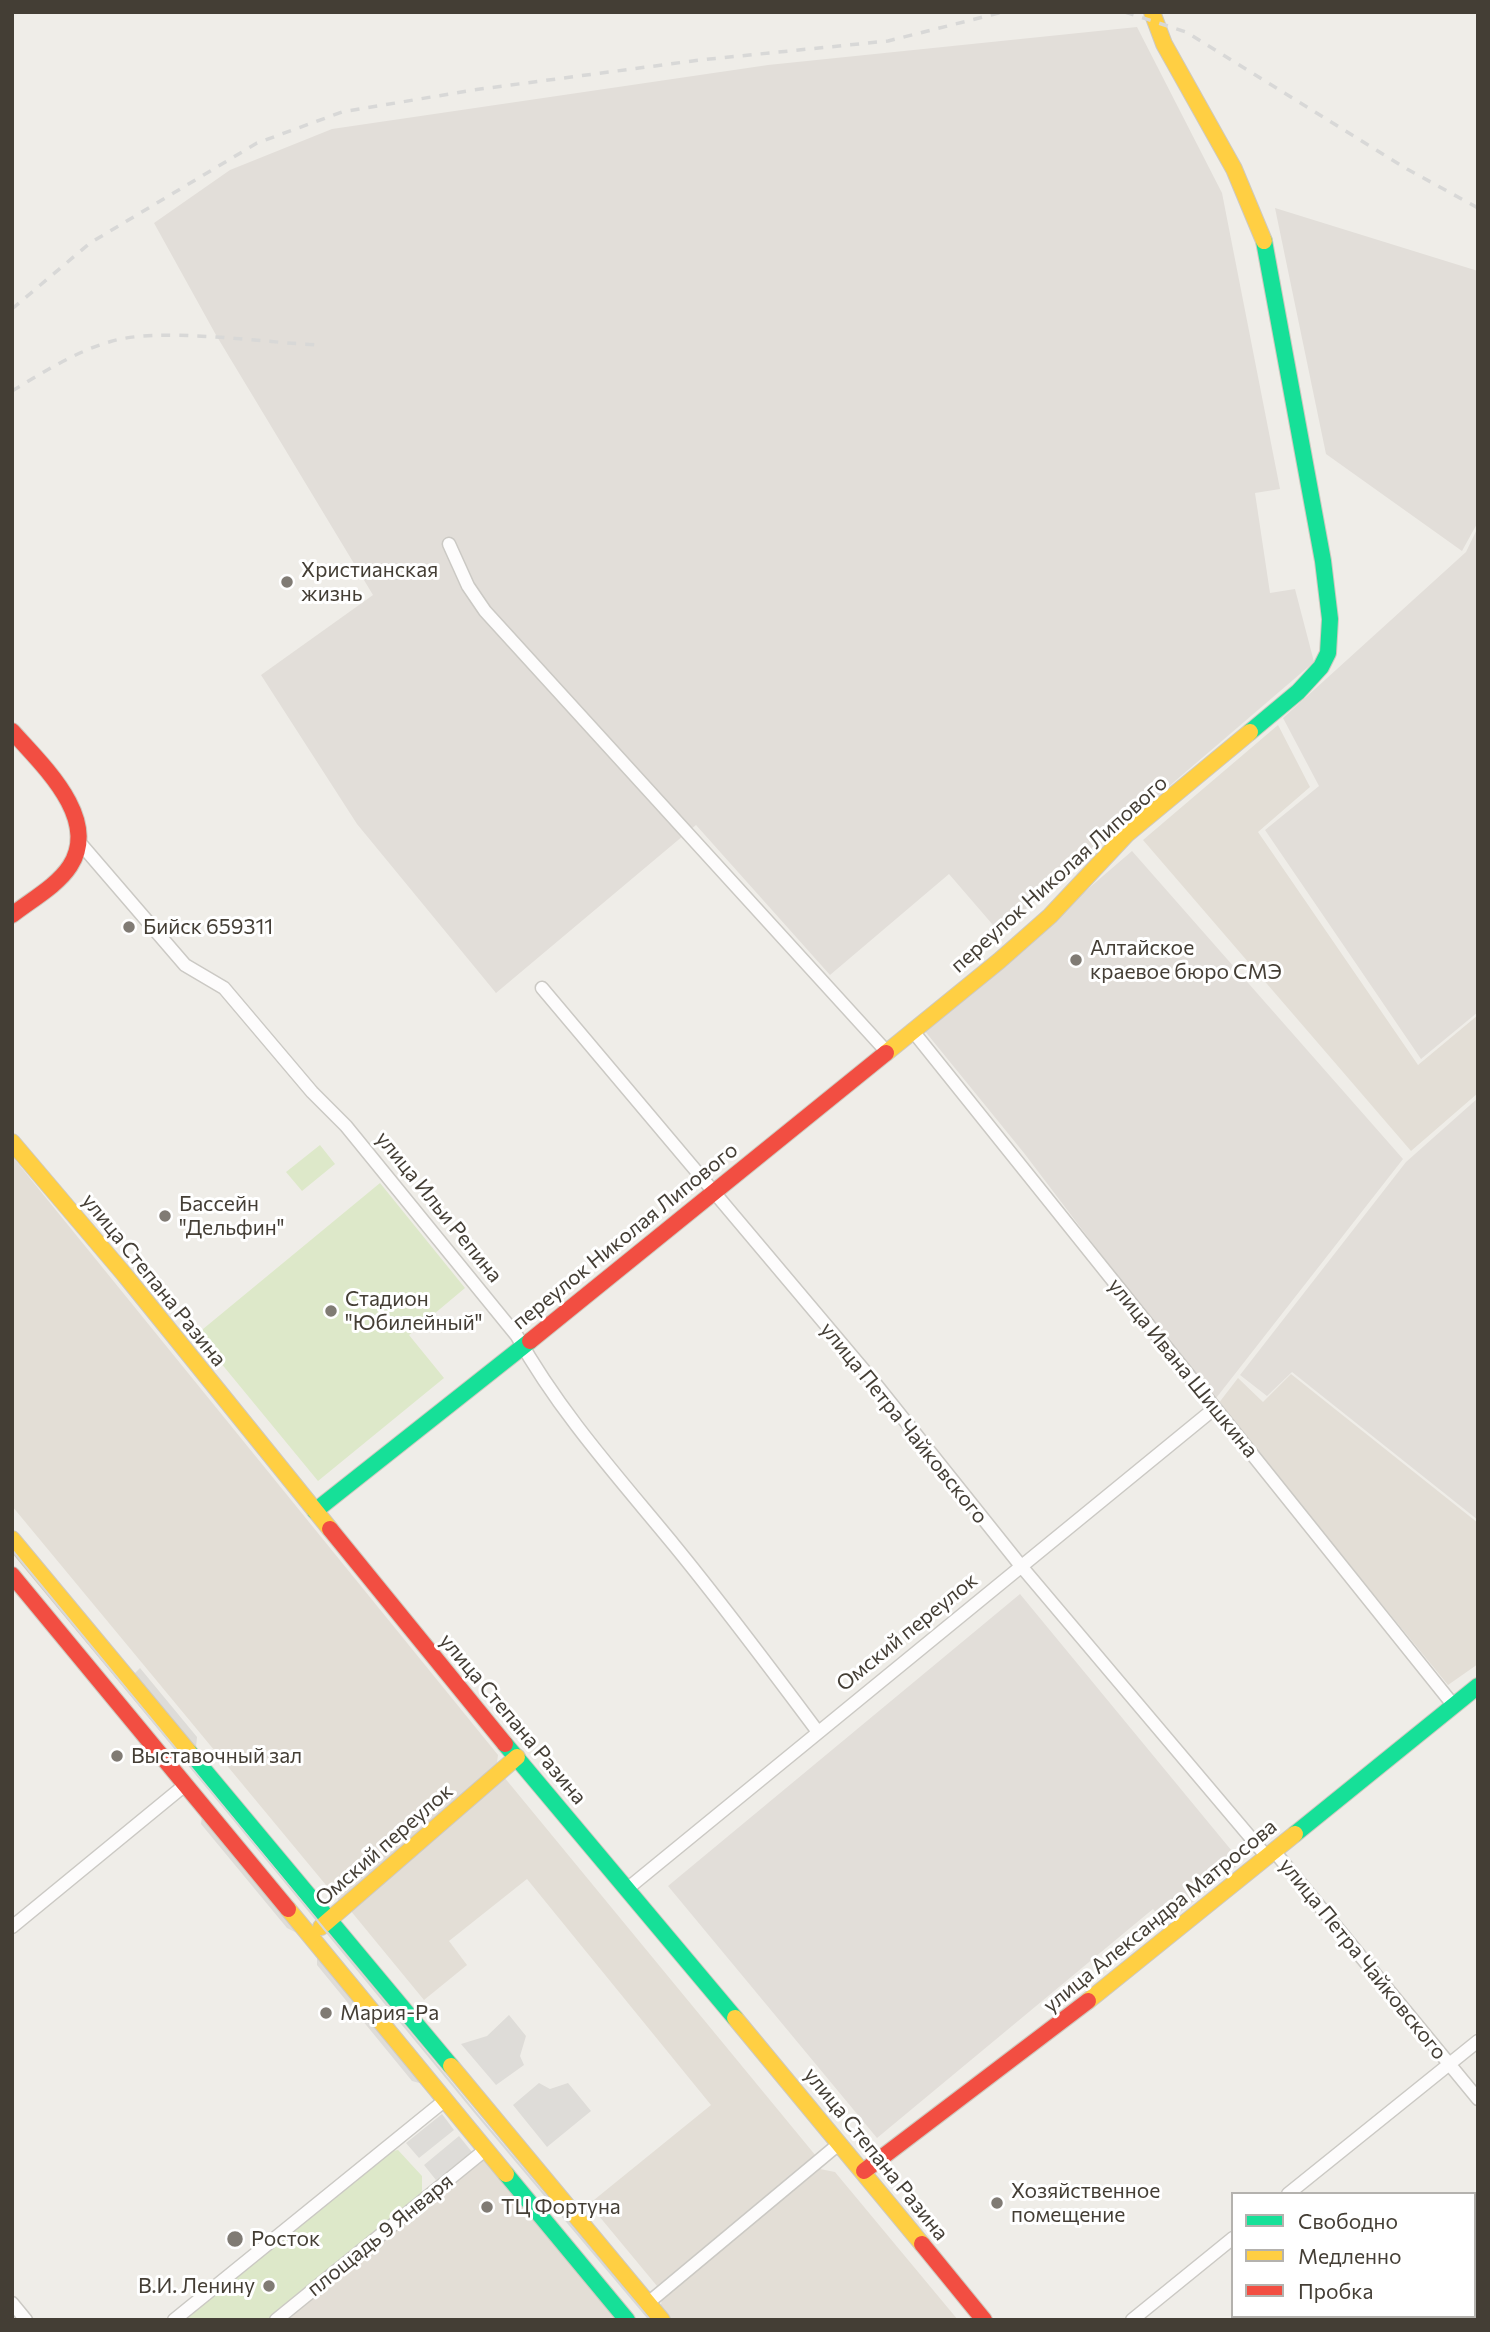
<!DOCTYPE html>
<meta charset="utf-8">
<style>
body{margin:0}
#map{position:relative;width:1490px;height:2332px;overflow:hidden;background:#efede8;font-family:Commissioner,sans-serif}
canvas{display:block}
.frame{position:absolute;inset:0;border:14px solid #443e35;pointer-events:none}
.legend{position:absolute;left:1231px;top:2192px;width:245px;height:126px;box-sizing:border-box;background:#fff;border:2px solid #b4b2ae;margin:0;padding:9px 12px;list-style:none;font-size:21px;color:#443e35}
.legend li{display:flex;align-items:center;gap:14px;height:35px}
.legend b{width:35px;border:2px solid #b4b2ae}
</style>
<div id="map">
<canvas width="1490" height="2332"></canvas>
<div class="frame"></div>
<ul class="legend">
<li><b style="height:9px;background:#16e098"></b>Свободно</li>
<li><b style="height:9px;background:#ffcf43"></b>Медленно</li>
<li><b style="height:9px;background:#f24e42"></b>Пробка</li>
</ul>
</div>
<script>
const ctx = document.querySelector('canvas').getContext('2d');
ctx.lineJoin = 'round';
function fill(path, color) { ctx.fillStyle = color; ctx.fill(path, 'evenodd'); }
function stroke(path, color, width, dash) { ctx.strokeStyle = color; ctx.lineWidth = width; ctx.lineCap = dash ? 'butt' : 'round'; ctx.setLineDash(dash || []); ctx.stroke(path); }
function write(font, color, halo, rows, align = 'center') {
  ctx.font = font + ' Commissioner,sans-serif'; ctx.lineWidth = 6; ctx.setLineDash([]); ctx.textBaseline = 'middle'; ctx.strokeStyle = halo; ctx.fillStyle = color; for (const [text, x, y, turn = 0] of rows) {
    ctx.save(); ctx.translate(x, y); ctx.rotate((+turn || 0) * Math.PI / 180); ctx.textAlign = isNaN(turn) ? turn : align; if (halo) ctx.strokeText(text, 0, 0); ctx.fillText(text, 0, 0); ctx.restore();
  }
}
const residential = new Path2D(`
 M1278 725 1310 787 1258 832 1418 1065 1478 1015V1093L1411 1151 1143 840Z
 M12 1156 498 1755 496 1770 340 1902 12 1506Z
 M1291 1374 1478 1523V1664L1448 1685 1218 1404 1238 1378 1263 1402Z
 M504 1777 816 2156 657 2286 589 2204 711 2105 527 1879 449 1941 467 1965 424 2000 350 1910Z
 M485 2156 620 2320H287Z
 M820 2169 835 2172 958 2320H668L660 2311 662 2298Z`);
const industrial = new Path2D(`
 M1137 27 1222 193 1280 489 1255 493 1270 593 1295 589 1314 662 999 932 949 874 830 975 696 825 496 993 357 824 261 675 373 595 216 335 154 223 230 170 332 129 768 65Z
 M1275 208 1478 271V522L1462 551 1326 454Z
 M1478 527V1012L1421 1059 1265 830 1319 786 1283 718 1466 552Z
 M1132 851 1403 1159 1213 1402 1024 1153 924 1030Z
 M1478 1098V1520L1292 1372 1267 1396 1240 1375 1406 1162Z
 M1020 1594 1241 1862 1166 1924 1153 1909 877 2138 668 1886Z`);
const green = new Path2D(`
 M320 1145 335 1164 302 1191 286 1172Z
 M380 1183 465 1288 409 1335 444 1378 318 1481 197 1334Z
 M398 2150 422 2176V2193L268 2320H185L388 2152Z`);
const parking = new Path2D(`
 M140 1668 197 1737 196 1748 134 1674Z
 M202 1816 299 1934 287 1928 201 1824Z
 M317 1955 423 2084 412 2081 317 1965Z
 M509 2015 526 2036 520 2056 524 2065 496 2085 461 2044 487 2036Z
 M539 2083 550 2089 568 2083 591 2111 547 2147 513 2105Z
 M442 2114 454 2130 419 2158 406 2143Z
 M459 2136 472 2152 436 2180 424 2165Z`);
const street = new Path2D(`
 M449 544 468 586 485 611 886 1051
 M80 843 185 965 224 988 312 1092 346 1126 517 1336C560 1413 619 1478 674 1545 724 1606 771 1669 818 1732
 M542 988 874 1382 1021 1566 1267 1857
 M912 1030 1454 1706
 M1274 1851 1478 2099
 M627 1889 1215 1408
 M12 1927 185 1785
 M1288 2194 1478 2041
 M12 2303 26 2320
 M648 2303 840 2143
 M174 2320 444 2101
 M276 2320 485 2150
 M1132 2320 1233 2238`);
const fast = new Path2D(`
 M1250 732 1298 692 1321 667 1328 653 1330 619 1323 561 1264 241
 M315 1511 530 1341
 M505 1744 735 2018
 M189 1752 451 2066
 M1295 1834 1478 1686
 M506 2174 627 2320`);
const slow = new Path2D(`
 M1152 12 1164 44 1234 169 1264 241
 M886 1053 999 961 1050 916 1127 834 1250 732
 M12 1142 124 1274 330 1529
 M12 1539 189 1752
 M288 1909 506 2174
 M321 1927 517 1757
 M1088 2001 1295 1834
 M735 2018 922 2244
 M451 2066 662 2320`);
const jam = new Path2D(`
 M12 731C41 764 101 818 70 866 57 886 31 900 12 915
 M530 1341 886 1053
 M330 1529 505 1744
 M12 1575 288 1909
 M864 2171 1088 2001
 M922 2244 984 2320`);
const tram = new Path2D(`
 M12 1550 475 2112 650 2320`);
const rail = new Path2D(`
 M1125 12 1186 32 1407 169 1478 208
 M12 309 90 243 257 143 342 112 473 90 700 60 888 41 1003 12
 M12 391C42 373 75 352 109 342 158 326 264 343 320 345`);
const markers = [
 [287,582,7,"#807b74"],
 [129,927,7,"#807b74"],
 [1076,960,7,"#807b74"],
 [165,1216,7,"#807b74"],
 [331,1311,7,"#807b74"],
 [117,1756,7,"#807b74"],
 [326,2013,7,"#807b74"],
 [997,2203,7,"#807b74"],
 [487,2207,7,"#807b74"],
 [235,2239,9,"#807b74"],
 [269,2286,7,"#807b74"]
];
const poiNames = [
 ["Христианская",301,570],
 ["жизнь",301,594],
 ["Бийск 659311",143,927],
 ["Алтайское",1090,948],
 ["краевое бюро СМЭ",1090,972],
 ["Бассейн",179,1204],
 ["\"Дельфин\"",179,1228],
 ["Стадион",345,1299],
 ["\"Юбилейный\"",345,1323],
 ["Выставочный зал",131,1756],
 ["Мария-Ра",340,2013],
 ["Хозяйственное",1011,2191],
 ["помещение",1011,2215],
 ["ТЦ Фортуна",501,2207],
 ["Росток",251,2239],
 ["В.И. Ленину",255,2286,"right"]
];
const streetNames = [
 ["переулок Николая Липового",1059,874,-42],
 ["улица Ильи Репина",439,1207,51],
 ["переулок Николая Липового",625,1236,-39],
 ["улица Степана Разина",154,1280,51],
 ["улица Ивана Шишкина",1183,1368,51],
 ["улица Петра Чайковского",904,1423,51],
 ["Омский переулок",907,1632,-39],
 ["улица Степана Разина",513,1719,50],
 ["Омский переулок",384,1845,-41],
 ["улица Александра Матросова",1160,1916,-39],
 ["улица Петра Чайковского",1363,1959,51],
 ["улица Степана Разина",876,2154,51],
 ["площадь 9 Января",380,2235,-39]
];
fill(residential, '#e3ded6');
fill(industrial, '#e2ded9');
fill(green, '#dde8c9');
fill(parking, '#dedcd8');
stroke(street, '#cbc9c4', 15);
stroke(fast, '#cec9bf', 18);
stroke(slow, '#cec9bf', 18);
stroke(jam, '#cec9bf', 18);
stroke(street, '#fdfcfc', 12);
stroke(fast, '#16e098', 16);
stroke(slow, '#ffcf43', 16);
stroke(jam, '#f24e42', 16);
stroke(tram, '#d8d8d7', 2);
stroke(rail, '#d8d8d7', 3.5, [9, 9]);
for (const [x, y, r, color] of markers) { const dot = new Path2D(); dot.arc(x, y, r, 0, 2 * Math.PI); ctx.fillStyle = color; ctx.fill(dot); stroke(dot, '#fff', 2.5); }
write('21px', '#443e35', '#fff', poiNames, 'left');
write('21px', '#443e35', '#fff', streetNames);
</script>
